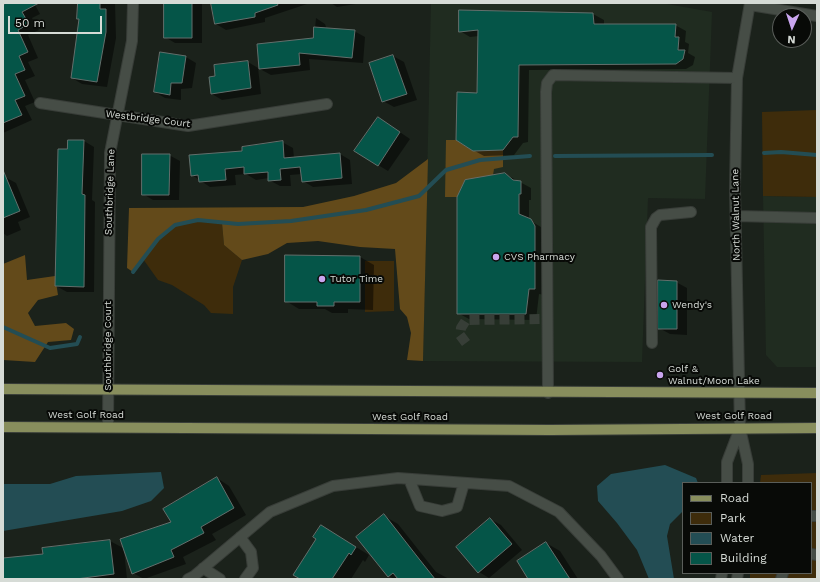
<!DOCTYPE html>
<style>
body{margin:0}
#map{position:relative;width:820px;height:582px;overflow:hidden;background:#1b221b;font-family:"Work Sans",sans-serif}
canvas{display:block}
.frame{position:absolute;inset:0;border:4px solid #d6dbd6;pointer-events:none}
.legend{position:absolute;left:682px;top:482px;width:130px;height:92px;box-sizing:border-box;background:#080a07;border:1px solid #5a5e5a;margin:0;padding:5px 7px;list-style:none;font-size:12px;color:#d6dbd6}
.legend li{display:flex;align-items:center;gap:8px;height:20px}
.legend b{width:20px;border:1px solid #5a5e5a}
.north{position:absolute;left:772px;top:8px;width:40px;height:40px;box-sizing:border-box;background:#080a07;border:1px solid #5a5e5a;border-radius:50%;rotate:183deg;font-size:11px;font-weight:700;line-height:16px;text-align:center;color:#d6dbd6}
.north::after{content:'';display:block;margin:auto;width:14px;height:18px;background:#c9a5ee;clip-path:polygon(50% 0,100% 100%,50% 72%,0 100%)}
.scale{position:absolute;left:8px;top:16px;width:94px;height:18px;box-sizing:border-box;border:2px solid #d6dbd6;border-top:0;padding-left:5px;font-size:12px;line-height:14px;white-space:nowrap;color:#d6dbd6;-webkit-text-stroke:3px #080a07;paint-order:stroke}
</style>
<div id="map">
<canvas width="820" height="582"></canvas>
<div class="frame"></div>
<ul class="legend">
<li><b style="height:5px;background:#888e5d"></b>Road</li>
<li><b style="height:11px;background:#3e2c0b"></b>Park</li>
<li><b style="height:11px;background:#234d54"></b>Water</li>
<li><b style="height:11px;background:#055548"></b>Building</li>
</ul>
<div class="north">N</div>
<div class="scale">50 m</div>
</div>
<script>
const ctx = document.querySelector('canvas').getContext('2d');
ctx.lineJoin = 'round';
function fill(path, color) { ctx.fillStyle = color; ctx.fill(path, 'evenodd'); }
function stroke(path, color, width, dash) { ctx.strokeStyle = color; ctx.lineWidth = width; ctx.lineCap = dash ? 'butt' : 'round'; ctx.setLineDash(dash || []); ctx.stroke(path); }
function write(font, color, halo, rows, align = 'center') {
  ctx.font = font + ' "Work Sans",sans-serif'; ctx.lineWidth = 4; ctx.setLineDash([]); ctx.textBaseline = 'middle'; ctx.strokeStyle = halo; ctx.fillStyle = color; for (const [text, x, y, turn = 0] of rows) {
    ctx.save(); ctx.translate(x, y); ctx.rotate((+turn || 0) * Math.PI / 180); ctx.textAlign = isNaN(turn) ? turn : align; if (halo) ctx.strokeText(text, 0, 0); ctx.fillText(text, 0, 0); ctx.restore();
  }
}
const built = new Path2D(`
 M431 3H661L712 12 705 199 648 198 642 362 423 361Z
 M763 196 817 197V367H777L766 355Z`);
const green = new Path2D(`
 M817 110V197L763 196 762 112Z
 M198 220 222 223 224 245 242 260 233 287V314L211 313 204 305 172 285 158 280 143 259 158 239 175 225Z
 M365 261H394V311L365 312Z
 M817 473V579H750V573H811V483H760L761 475Z`);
const forest = new Path2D(`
 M446 140H456L473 151 503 150V167L494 169 493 175 465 180 457 197H445Z
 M428 159 423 361 407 360 411 333 407 317 400 309 395 249 360 247 318 241 287 243 268 254 242 260 224 245 222 223C168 216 163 233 133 272L127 268 129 208 303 207 354 196 396 183Z
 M25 255 27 280 55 276 58 295 38 300 28 313 35 326 66 323 74 329 71 340 48 342 35 362 3 360V264Z`);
const water = new Path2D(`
 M665 465 696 478 698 483H683V511L670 524 667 536 674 579H649L637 550 617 523 598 501 597 486 611 474Z
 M161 472 164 488 151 501 122 511 3 531V484H50L76 476Z`);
const shadow = new Path2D(`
 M3 3H34L40 14 32 18 39 30 28 35 38 58 28 62 35 76 25 80 35 102 25 106 32 120 3 133Z
 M79 3H115L116 38 107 87 82 84 72 78 80 20 78 19Z
 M164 3 202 4V43H175L165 37Z
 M212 3H310L265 18V22L226 30 216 24Z
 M331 3H362L337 7Z
 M460 11 593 14 604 20V25H675L686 31 685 42 689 44 688 53 695 57 693 65 686 69 529 70 528 142 523 143 514 155 484 156 473 150 478 94 479 36 470 37 460 31Z
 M316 18 325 24 333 48 354 31 365 37 363 63 309 59 310 70 271 75 260 69 314 39Z
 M393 56 404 62 417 100 394 107 383 101Z
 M186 57 196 63 192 88 181 89V100L165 98 155 92Z
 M248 62 258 68 261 94 222 100 212 94 216 77Z
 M388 124 410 139 388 171 378 165Z
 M69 141H84L94 147 92 200 95 202 94 292H67L56 286Z
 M282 142 293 148 294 158 340 154 350 160 352 184 313 187 303 181 302 174 290 175 291 186H280L269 180V178L256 180 246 174 235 175 236 185 210 187 192 175 243 152Z
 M169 155 180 161 179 200H153L143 194Z
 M505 174 531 188V200H529V220L541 227 545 232V295L539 294 536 320 469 319 458 313Z
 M5 177 16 183 30 217 18 222 21 230 7 236 3 233V178Z
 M360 257 374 265 373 310 348 309V313H332L325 309H299L286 301Z
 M676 282 687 288V335L670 334 659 328Z
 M217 478 229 486 246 515 212 534 216 540 183 557 186 564 144 579 133 573 124 550 127 579H3V564L110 541 125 549 172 522Z
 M384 516 398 524 436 572 449 579H394L389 576 357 537Z
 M490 519 501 525 522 550 489 578 479 572Z
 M322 526 369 555 365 562 363 560 351 579H301Z
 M546 543 560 551 578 579H530Z`);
const stream = new Path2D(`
 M764 153 781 152 817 155
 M555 156 712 155
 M133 272 158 239 175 225 198 220 238 224 291 221 366 210 419 196 446 170 480 160 530 156
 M3 327 50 348 77 344 80 337`);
const building = new Path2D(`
 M7 3H39L22 12 29 24 18 30 28 52 19 56 25 70 15 74 25 96 15 100 22 115 3 123V5Z
 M78 3H100V9H106V32L97 82 71 78 79 19H77Z
 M164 3H192V38H164Z
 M211 3H277L278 5 255 13V17L215 24Z
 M459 10 593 13 594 24H676L675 37H679L678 50H685L683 59 676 64 519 65 518 137H513L503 150 473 151 456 140 457 92 477 93 478 30 459 32Z
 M314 27 355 30 352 58 299 53 300 65 259 69 257 44 313 38Z
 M160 52 186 56 182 83H171L170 95 154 92Z
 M393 55 407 94 382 102 369 63Z
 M248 61 251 88 211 94 209 77 215 76 214 65Z
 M378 117 400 132 378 166 354 151Z
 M68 140H84L82 194 85 195 84 287 55 286 58 149H67Z
 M283 141 284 158 340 153 342 178 302 182 300 167 280 169 281 180 268 181V172L244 174V167L225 169 226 180 199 182 198 175 191 176 189 155 242 151V147Z
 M142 154H170L169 195H142Z
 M3 170 20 211 3 218Z
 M505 173 513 180 521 181V194H519V214L531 219 535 226V289H529L526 314H457V197L465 180Z
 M285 255 360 256V302H334V306H317V302H285Z
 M658 280 677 281V329H658Z
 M217 477 234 508 201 527 204 533 171 550 174 557 132 574 120 539 171 522 163 509Z
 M384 514 416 555 435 579H398L393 573 388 577 356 537Z
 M490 518 512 544 478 573 456 547Z
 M321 525 356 547 351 555 349 553 332 579H300L293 575 316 539 313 537Z
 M110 540 114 574 76 579H3V558L43 554 42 548Z
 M546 542 570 579H528L517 561Z`);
const minorTunnel = new Path2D(`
 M466 343 460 335 461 328 466 320 547 319`);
const minor = new Path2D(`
 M750 5 817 16
 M40 103 188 126 327 104
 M736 216 817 218
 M652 343 651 227 656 218 660 215 691 212
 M548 393 546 92 547 83 553 75 737 78
 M108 427 110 153 132 41 133 3
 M409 479 420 506 442 511 457 507 464 483
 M727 483V462L740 428
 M748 483V464L740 428 735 189 737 78 750 3
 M811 516H817
 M240 537 251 552 253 568 245 579
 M811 554 817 555
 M203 568 220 579
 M188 579 194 576 270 512 333 486 398 478 509 486 559 512 601 556 618 579
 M721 579 722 573
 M737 579 738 573
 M781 579 783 573`);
const major = new Path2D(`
 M3 389 817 393
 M3 427 550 430 817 428`);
const markers = [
 [496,257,4,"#c9a5ee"],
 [322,279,4,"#c9a5ee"],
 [664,305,4,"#c9a5ee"],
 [660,375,4,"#c9a5ee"]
];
const streetNames = [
 ["Westbridge Court",148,119,7],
 ["Southbridge Lane",110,192,-88],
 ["North Walnut Lane",736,215,-91],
 ["Southbridge Court",108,346,-90],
 ["West Golf Road",86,415],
 ["West Golf Road",734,416],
 ["West Golf Road",410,417]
];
const poiNames = [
 ["CVS Pharmacy",504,257],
 ["Tutor Time",330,279],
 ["Wendy's",672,305],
 ["Golf &",668,369],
 ["Walnut/Moon Lake",668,381]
];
fill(built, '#202c20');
fill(green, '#3e2c0b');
fill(forest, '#634a1a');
fill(water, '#234d54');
fill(shadow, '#0007');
stroke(stream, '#234d54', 4);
fill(building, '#055548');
stroke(building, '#636f6c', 1);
stroke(minorTunnel, '#373e37', 10, [10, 5]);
stroke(minor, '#383d38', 12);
stroke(major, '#383d38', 12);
stroke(minor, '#464d46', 10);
stroke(major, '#888e5d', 10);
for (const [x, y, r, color] of markers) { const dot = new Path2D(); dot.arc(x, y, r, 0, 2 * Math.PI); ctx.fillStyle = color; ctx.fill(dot); stroke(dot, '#080a07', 1.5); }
write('10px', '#d6dbd6', '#080a07', streetNames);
write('10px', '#d6dbd6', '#080a07', poiNames, 'left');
</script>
